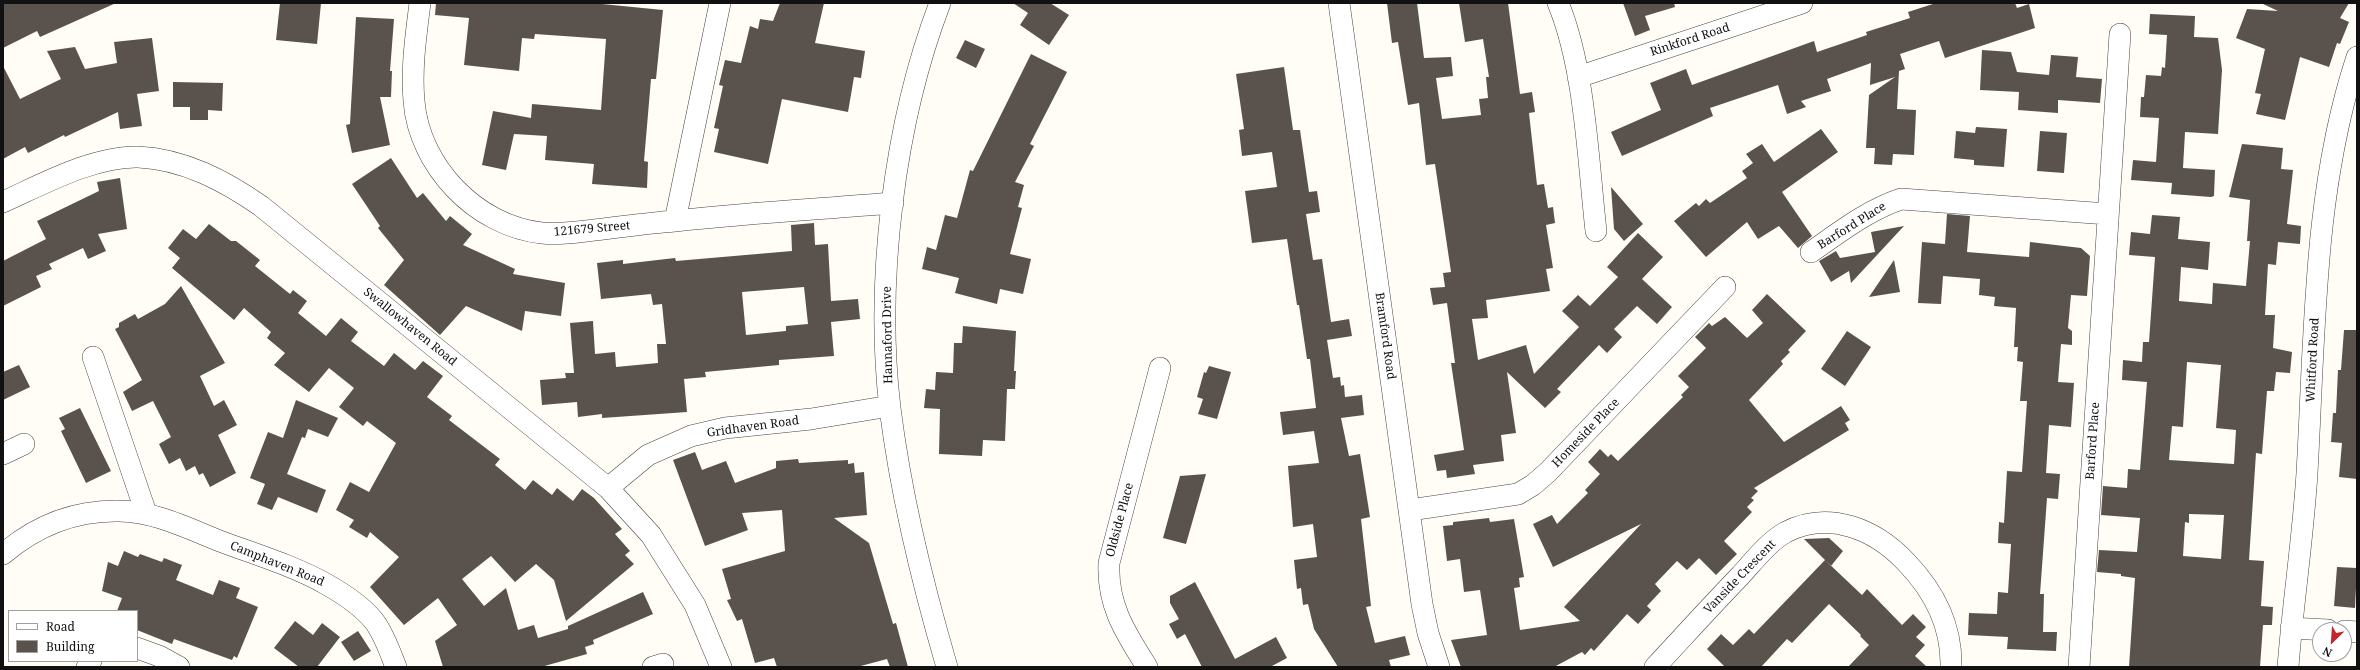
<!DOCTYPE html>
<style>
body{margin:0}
#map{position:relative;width:2360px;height:670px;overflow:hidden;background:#fffdf5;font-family:"Noto Serif",serif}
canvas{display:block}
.frame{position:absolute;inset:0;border:4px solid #111;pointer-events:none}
.legend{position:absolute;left:8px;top:610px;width:130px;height:52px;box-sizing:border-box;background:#fff;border:1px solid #a0a0a0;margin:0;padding:5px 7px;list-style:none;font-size:12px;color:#111}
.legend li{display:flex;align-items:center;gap:8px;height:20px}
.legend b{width:20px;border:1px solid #a0a0a0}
.north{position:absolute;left:2312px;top:622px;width:40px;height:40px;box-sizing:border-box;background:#fff;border:1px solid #a0a0a0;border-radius:50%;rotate:205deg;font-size:11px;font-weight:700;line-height:16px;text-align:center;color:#111}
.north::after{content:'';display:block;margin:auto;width:14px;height:18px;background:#c4262e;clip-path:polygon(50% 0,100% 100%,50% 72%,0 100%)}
</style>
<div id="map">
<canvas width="2360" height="670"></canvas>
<div class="frame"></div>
<ul class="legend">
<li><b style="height:5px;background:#fff"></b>Road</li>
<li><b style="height:11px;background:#5a524d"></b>Building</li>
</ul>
<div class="north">N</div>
</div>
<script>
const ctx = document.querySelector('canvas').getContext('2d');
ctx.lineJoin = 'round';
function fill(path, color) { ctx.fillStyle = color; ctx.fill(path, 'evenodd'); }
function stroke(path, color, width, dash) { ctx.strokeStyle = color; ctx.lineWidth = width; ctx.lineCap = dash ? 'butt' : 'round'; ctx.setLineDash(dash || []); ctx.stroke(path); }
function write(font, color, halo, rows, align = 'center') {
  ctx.font = font + ' "Noto Serif",serif'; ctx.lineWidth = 4; ctx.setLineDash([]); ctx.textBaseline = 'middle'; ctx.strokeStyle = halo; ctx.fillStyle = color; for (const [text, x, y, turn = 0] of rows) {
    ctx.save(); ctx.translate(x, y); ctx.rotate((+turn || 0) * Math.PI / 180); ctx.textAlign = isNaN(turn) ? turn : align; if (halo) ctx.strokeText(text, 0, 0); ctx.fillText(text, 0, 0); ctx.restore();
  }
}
const building = new Path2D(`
 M3 3H116L40 37 37 31 3 48Z
 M280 3H321L317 44 276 40Z
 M436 3H592L663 10 656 79H651L644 161 648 162 647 188 592 184 594 164 545 160 547 136 514 134 506 170 482 165 493 111 531 118 532 104 601 110 606 39 535 34 534 39 522 38 519 71 464 65 469 18 435 15Z
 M780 3H824L815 43 865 51 861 78 854 77 848 112 782 99 768 164 714 152 719 129 714 128 723 86 719 85 725 60 741 63 750 26 758 29 760 19 773 21Z
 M1013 3H1050L1069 15 1049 45 1020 25 1028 13Z
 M1387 3H1417L1424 58 1451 57 1453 76 1436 78 1442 119 1481 115 1479 99 1488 98 1486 77H1489L1483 39 1465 42 1459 3H1508L1520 94 1532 92 1535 112 1529 113 1537 185 1544 184 1548 208 1553 207 1555 223 1546 225 1553 268 1546 269 1550 291 1486 300 1488 318 1472 319 1478 360 1526 345 1534 374 1579 327 1562 311 1578 295 1590 306 1618 277 1607 267 1638 233 1663 257 1642 279 1672 307 1657 324 1637 306 1614 329 1622 337 1607 353 1599 345 1557 389 1561 392 1545 408 1507 372 1516 433 1501 435 1504 461 1473 465 1475 474 1447 478 1446 470 1437 471 1434 455 1464 450 1451 363H1455L1447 303 1433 305 1430 288 1445 287 1443 273 1451 272 1435 164 1426 165 1419 103 1408 105 1398 42 1392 43Z
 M1623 3H1674L1675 7 1645 16 1650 30 1635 36Z
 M1936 3H2015L2017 8 2029 4 2035 28 1945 58 1939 41 1900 54 1905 69 1899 71 1897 109 1916 110 1914 155 1893 154 1892 165 1874 164 1875 148H1866L1869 95 1895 77 1870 85 1871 63 1827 79 1831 91 1801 101 1806 107 1787 114 1778 85 1710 108 1713 116 1622 156 1611 132 1661 110 1650 83 1686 69 1692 85 1814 41 1817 52 1867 35 1866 32 1910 18 1908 12Z
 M2261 3H2349L2340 18 2349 22 2340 44 2337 43 2329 67 2300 57 2285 120 2256 114 2261 94 2255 93 2265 49 2236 38 2247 9 2278 11Z
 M2150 14 2195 16 2194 37 2218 38 2222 70 2218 134 2185 132 2183 168 2215 170 2214 196 2211 197 2171 194 2172 183 2131 180 2133 160 2156 162 2159 118 2140 117 2141 97H2144L2146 75 2161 76 2162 67 2165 68 2167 35 2149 34Z
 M356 17 394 19 390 71H392L391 97H380L390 145 352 153 346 125 350 124Z
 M152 38 159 91 137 94 142 126 120 129 118 112 65 137 64 135 28 153 25 147 3 159V66L20 99 61 79 47 51 75 47 85 69 117 63 114 42Z
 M965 40 985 49 976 68 956 58Z
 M1982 50 2011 52 2017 72 2049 75 2051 55 2078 57 2076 77 2102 79 2100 103 2058 100V113L2018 110 2019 92 1980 90Z
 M1031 54 1067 72 1030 144 1034 146 1015 182 1024 185 1018 207 1022 208 1010 254 1031 259 1023 294 1000 289 997 304 955 293 959 278 922 269 927 247 936 250 945 215 957 218 970 170 973 171Z
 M1284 67 1293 130H1300L1309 192 1317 191 1320 212 1306 214 1313 260 1322 259 1331 322 1349 319 1352 336 1327 340 1333 378 1340 377 1341 386 1344 385 1345 397 1362 395 1364 415 1341 418 1349 456 1360 454 1370 517 1361 519 1371 606 1366 607 1375 643 1405 636 1410 655 1389 660 1391 667H1338L1314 629 1308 604 1303 605 1301 588 1297 589 1294 560 1317 557 1313 524 1293 527 1288 466 1319 463 1314 431 1283 435 1280 412 1316 408 1310 359H1307L1299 305H1297L1287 239 1252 243 1245 191 1277 187 1272 152 1242 156 1239 130 1244 129 1236 74Z
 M173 82 223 83 222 111 208 110V120H190V107H173Z
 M1976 127 2007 129 2004 167 1974 165V160L1954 158 1956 131 1975 133Z
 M1821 129 1838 152 1782 192 1812 236 1798 248 1779 226 1758 239 1747 222 1706 257 1674 221 1696 203 1699 206 1706 199 1710 203 1747 178 1742 171 1753 163 1746 154 1762 144 1774 162Z
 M2040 131 2067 133 2064 173 2037 171Z
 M2242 144 2283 148 2281 169 2293 170 2287 224 2301 226 2300 244 2278 242 2276 265 2268 264 2265 315H2275L2273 348 2292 352 2290 373 2276 372 2274 391H2267L2262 454 2256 453 2249 560 2264 561 2261 606 2273 607 2272 625H2263L2260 667H2129L2135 578 2121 576V574L2097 572 2099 550 2137 552 2140 518 2101 515 2103 486 2127 488 2128 469 2140 470 2147 382 2122 380 2123 360 2142 362 2143 342H2149L2155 257 2129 255 2131 232 2150 234 2152 215 2180 217 2178 239 2210 242 2208 270 2181 267 2179 301 2212 304 2213 283 2246 286 2250 241H2247L2250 200 2229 197ZM2187 362 2221 365 2216 428 2236 430 2234 464 2169 460 2172 426 2183 427ZM2189 514 2224 515 2221 559 2183 556 2185 522 2189 523Z
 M391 158 417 198 423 193 446 221 450 216 472 234 463 245 515 269 513 274 565 283 561 316 525 311 522 331 466 306 440 335 384 285 404 260 378 228 380 226 352 184Z
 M120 178 127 229 98 234 106 251 88 259 83 248 49 264 52 269 36 276 41 287 3 306V261L46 239 37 221 99 191 97 182Z
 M1611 187 1643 224 1624 241 1614 229Z
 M1947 214 1970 216 1967 252 2029 257 2030 242 2081 248 2090 256 2087 296 2071 295 2068 328 2072 331V345L2061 344 2058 382 2074 383 2071 427 2049 425 2046 473 2060 474 2058 499 2047 498 2040 594H2044L2043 632H2057L2056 651 2007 649 2008 637 1968 635 1969 613 1997 614 1998 592 2008 593 2011 544 1998 543 1999 522 2004 523 2007 471 2022 472 2027 401H2020L2023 362 2017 361 2018 347H2014L2016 308 1994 306 1995 297 1979 295 1980 279 1943 276 1941 304 1918 303 1922 242 1945 244Z
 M814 223 815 245 828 244 831 301 858 299 860 319 831 322 834 356 779 360V365L705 372 706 377 684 379 687 412 602 418V414L578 417 577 402 542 405 540 380 566 378 565 373H574L570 323 593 321 595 354 615 352 616 367 658 363 657 344H666L662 304 653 305 651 294 601 299 597 263 623 260V264L675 258 676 261 792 251 791 225ZM804 287 808 324 786 326V331L746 335 742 292Z
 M209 224 231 241H236L260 260 255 266 290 294 293 290 307 301 298 313 326 336 341 318 358 332 351 341 384 366 394 353 415 370 423 361 443 376 427 397 452 416 449 420 500 459 495 465 525 490 533 480 552 495 557 488 573 501 582 489 594 498 622 529 615 534 630 551 625 555 634 564 566 621 554 580 536 564 515 582 491 556 462 579 484 606 506 588 518 630 534 625 538 638 568 629V626L643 592 653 614 593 640 594 644 585 647 587 654 541 667H443L435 641 457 625 438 598 404 625 370 587 399 557 370 532 367 538 349 527 354 520 336 510 350 482 369 492 396 443 367 421 363 426 339 407 354 388 329 368 309 392 274 365 285 353 267 338 271 332 244 308 234 320 172 268 180 258 168 248 183 229 196 239Z
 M1904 226 1851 283 1849 271 1831 282 1819 261 1836 251 1840 258 1875 252 1871 232Z
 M1894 260 1900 292 1869 297Z
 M181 286 225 363 200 376 214 406 224 400 237 425 218 435 236 473 210 487 203 473 199 475 195 466 186 471 180 458 169 464 159 444 171 437 153 401 132 411 123 392 142 380 115 329 119 327V323L135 314 138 319 165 304Z
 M1767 294 1806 331 1788 350 1790 352 1781 361 1783 364 1749 400 1784 442 1841 406 1850 420 1845 423 1849 430 1754 488 1758 491 1751 498 1754 500 1747 507 1752 512 1724 541 1737 554 1716 575 1699 558 1687 570 1677 561 1655 584 1661 591 1647 606 1651 610 1638 624 1627 614 1594 651 1591 648 1585 655 1582 652 1554 667H1461L1451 640 1487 635 1480 590 1464 592 1460 559 1447 561 1443 526 1453 525V522L1489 518 1490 522 1514 519 1524 577 1519 578 1520 587 1514 588 1520 630 1580 621 1564 607 1641 524 1553 567 1533 524 1552 515 1557 524 1588 493 1585 490 1600 474 1588 462 1600 449 1608 457 1611 454 1618 461 1683 397 1681 395 1689 387 1678 376 1706 348 1695 337 1709 323 1712 326 1725 317 1747 338 1763 323 1752 310Z
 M963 326 1016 331 1014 371H1016L1015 389H1007L1005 441 983 440 982 456 939 454 940 409 924 408 926 389 935 390 936 372 953 373 954 343H962Z
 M2344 330H2357V479L2339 477 2342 443 2331 442 2333 413H2336L2338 370H2341Z
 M1847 331 1871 347 1845 386 1821 369Z
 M19 365 30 387 3 400V372Z
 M1209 366 1231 372 1217 419 1198 414 1203 399 1197 397 1204 372 1206 373Z
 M296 400 338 418 328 437 308 429 305 438 302 437 287 474 326 490 317 513 278 497 272 510 257 504 265 484 250 478 268 432 283 438Z
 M80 408 111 471 86 483 61 431 65 429 59 418Z
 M695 452 702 470 726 461 735 483 776 468V461L798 459 799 463 848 460V464L854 463 855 473 864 472 867 515 834 518 869 543 893 624 896 623 908 667H890L887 659 857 667H777L774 658 755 663 742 619 737 621 727 600 731 599 722 569 785 551 782 510 742 513 748 530 705 546 673 460Z
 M1206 474 1186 544 1163 538 1180 476Z
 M1829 538 1843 551 1831 566 1804 539Z
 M124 551 138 557 140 554 162 562 164 558 182 565 176 580 213 595 219 580 240 588 236 598 258 607 237 658 234 656 232 660 174 639 172 644 137 630V611H117L122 598 102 591 108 562 118 566Z
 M1825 560 1862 595 1867 589 1902 625 1913 614 1926 627 1916 637 1925 645 1915 656 1927 667H1848L1869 645 1860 636 1861 635 1829 604 1792 643 1787 639 1761 667H1725L1707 649 1721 634 1733 645 1749 629 1754 634Z
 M2337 567 2357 568 2355 608 2334 606Z
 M1195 582 1235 659 1276 637 1287 658 1270 667H1202L1185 634 1177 639 1169 624 1179 619 1170 603V596Z
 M295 621 313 635 322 623 340 637 317 667H299L274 648Z
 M358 631 371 651 354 661 341 642Z`);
const minor = new Path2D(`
 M420 3C416 35 411 69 414 101 419 166 476 226 542 233 559 235 577 232 594 230 621 227 648 223 675 221 747 213 820 209 893 203
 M940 3C894 123 875 281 890 408 901 496 922 582 947 667
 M1339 3 1422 604 1428 633 1439 667
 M1558 3C1585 68 1588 160 1596 231
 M1578 77 1802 3
 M3 202C43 184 94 156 138 157 184 159 225 181 261 206L608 488 651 535 695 605 721 667
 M675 221 720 3
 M1811 252C1840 232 1868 210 1901 199L2108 214
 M93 357 146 513
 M3 454 24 444
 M608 488 648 455 691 436 725 428 811 419 890 406
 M1410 510 1518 494 1533 485 1548 472 1725 287
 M3 554C36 526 75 510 119 511 155 511 191 530 225 543 258 555 296 567 326 584 342 593 362 606 374 621 384 634 390 652 396 667
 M2291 628 2328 630
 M2344 631 2357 632
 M137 648 159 656 179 667
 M87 667 91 661
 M653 667 663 664
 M1147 667C1125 632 1107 605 1109 563L1160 368
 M1655 667C1683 637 1711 606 1740 576 1753 562 1768 542 1786 532 1829 510 1875 529 1906 562 1934 591 1952 626 1951 667
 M2079 667 2120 34
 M2288 667C2293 602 2303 538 2307 473 2315 334 2313 190 2357 57`);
const streetNames = [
 ["Rinkford Road",1690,40,-18],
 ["Barford Place",1852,226,-32],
 ["121679 Street",592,229,-5],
 ["Swallowhaven Road",410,327,39],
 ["Hannaford Drive",888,335,-91],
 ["Bramford Road",1385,336,82],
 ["Whitford Road",2313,360,-87],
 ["Gridhaven Road",753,427,-8],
 ["Homeside Place",1586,433,-46],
 ["Barford Place",2093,441,-86],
 ["Oldside Place",1120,520,-75],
 ["Camphaven Road",277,564,22],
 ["Vanside Crescent",1740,577,-46]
];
fill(building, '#5a524d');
stroke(minor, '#444', 22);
stroke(minor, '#fff', 21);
write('12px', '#111', '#fff', streetNames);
</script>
